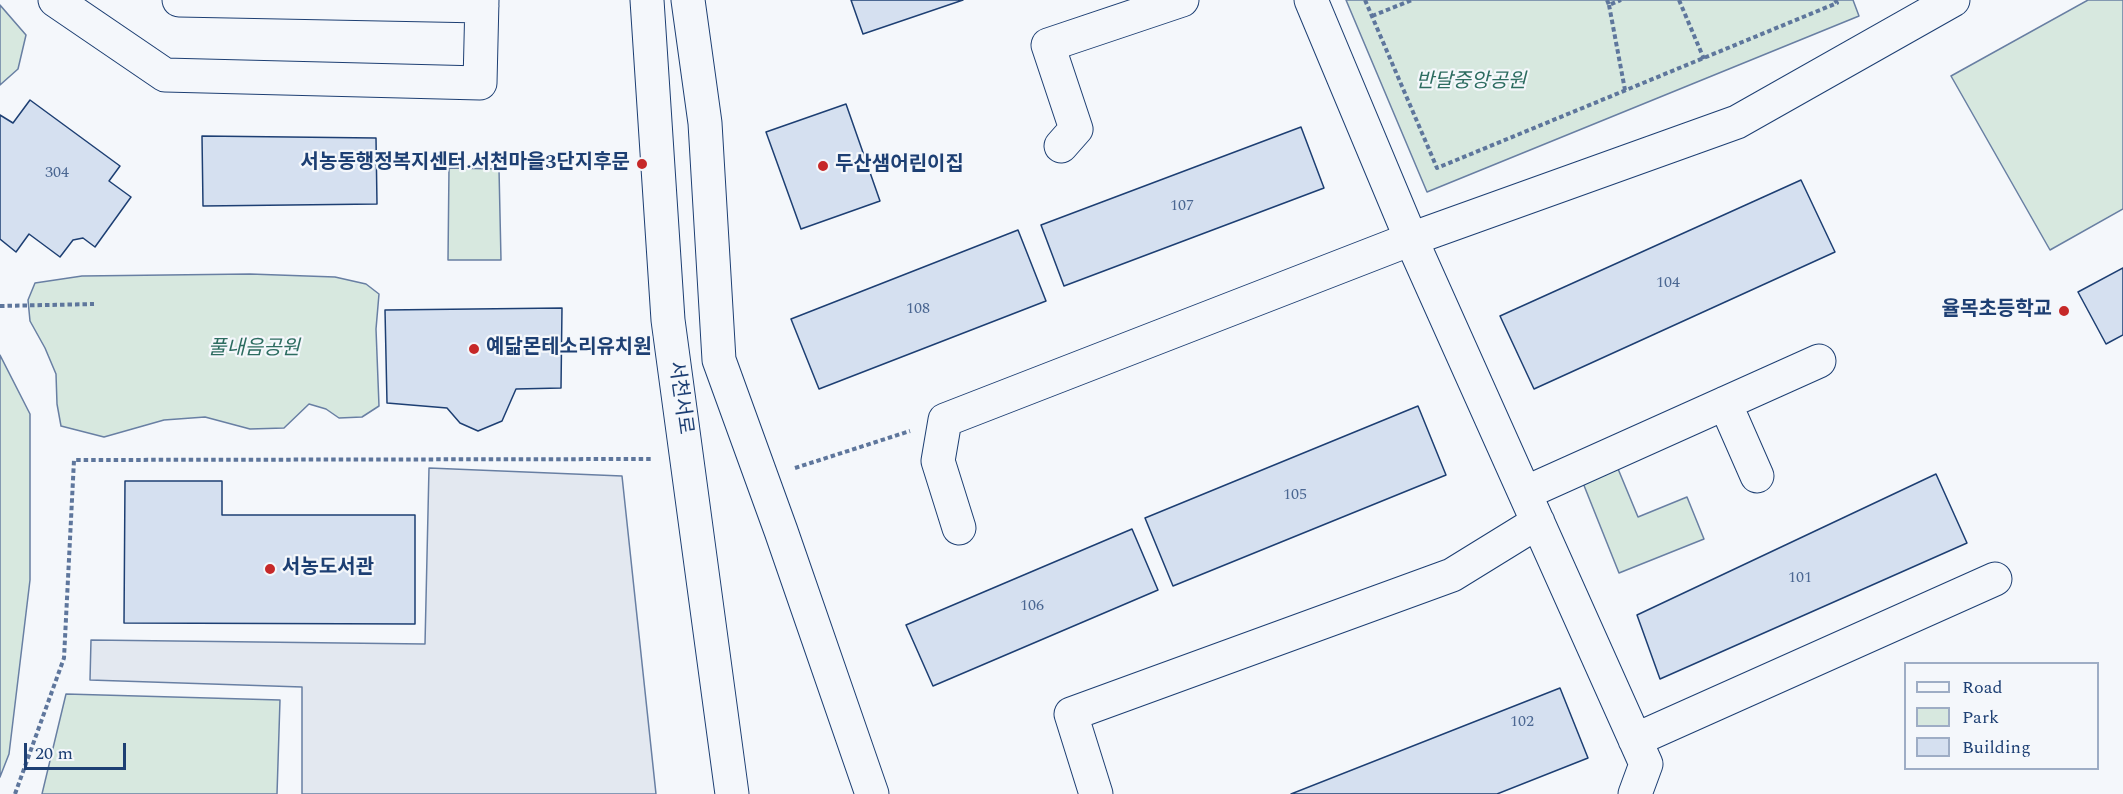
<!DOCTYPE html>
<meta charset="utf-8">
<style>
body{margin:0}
#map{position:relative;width:2123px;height:794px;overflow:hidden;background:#f4f7fb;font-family:Spectral,serif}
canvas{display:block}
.legend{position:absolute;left:1904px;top:662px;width:195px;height:108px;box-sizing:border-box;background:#f4f7fb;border:2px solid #9eadc5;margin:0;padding:8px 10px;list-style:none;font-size:18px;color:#1d3f73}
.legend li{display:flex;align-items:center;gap:12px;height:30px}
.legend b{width:30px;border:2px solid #9eadc5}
.scale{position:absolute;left:24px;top:743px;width:102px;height:27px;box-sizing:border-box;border:3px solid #1d3f73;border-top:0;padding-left:8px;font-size:18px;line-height:21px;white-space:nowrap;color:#1d3f73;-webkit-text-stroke:4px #f4f7fb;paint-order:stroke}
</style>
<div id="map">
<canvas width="2123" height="794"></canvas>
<ul class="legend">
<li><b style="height:8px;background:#f4f7fb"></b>Road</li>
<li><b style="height:16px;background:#d7e8df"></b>Park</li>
<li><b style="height:16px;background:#d5e0f0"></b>Building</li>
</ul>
<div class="scale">20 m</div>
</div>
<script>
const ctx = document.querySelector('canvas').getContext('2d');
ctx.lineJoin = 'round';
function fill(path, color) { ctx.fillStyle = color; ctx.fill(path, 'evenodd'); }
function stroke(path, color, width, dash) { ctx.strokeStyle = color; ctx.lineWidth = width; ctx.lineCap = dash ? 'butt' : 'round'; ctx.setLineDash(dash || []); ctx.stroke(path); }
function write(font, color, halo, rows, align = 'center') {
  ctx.font = font + ' Spectral,"Noto Sans KR",serif'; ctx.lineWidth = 4.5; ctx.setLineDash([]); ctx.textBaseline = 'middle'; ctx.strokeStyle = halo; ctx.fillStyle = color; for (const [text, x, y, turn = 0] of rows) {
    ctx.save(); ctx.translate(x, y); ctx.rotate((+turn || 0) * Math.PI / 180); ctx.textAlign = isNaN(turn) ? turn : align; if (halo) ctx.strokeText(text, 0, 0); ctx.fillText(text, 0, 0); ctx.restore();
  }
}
const green = new Path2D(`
 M1346 0H1853L1859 16 1427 192Z
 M2088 0H2123V209L2050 250 1951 76Z
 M0 5 26 35 18 69 0 85Z
 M449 168 499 169 501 260H448Z
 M250 274 335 277 366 284 379 294 376 329 379 406 362 417 339 418 326 409 309 404 284 428 250 429 205 417 164 420 104 437 61 426 57 404 56 374 45 348 30 321 28 300 35 283 82 276Z
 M0 355 30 414V580L9 754 0 777Z
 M1616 464 1638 517 1687 497 1704 539 1619 573 1581 478Z
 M66 694 280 700 277 794H42Z`);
const parking = new Path2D(`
 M429 468 622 476 656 794H302V687L90 680 91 640 425 644Z`);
const building = new Path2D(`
 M851 0H963L863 34Z
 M30 100 120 166 109 181 131 197 95 247 83 238 73 240 60 257 29 234 16 252 0 239V115L13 123Z
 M846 104 880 201 801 229 766 132Z
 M1301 127 1324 188 1064 286 1041 225Z
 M202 136 376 138 377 204 203 206Z
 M1801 180 1835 252 1534 389 1500 316Z
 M1018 230 1046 301 819 389 791 319Z
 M2123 268V335L2106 344 2078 292Z
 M562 308 561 388 516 389 502 421 478 431 460 423 447 408 387 403 385 310Z
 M1418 406 1446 475 1173 586 1145 518Z
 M1936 474 1967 543 1660 679 1637 615Z
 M125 481H222V515H415V624L124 623Z
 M1132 529 1158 590 933 686 906 625Z
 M1560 688 1588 758 1497 794H1291Z`);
const path = new Path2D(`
 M1365 0 1437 168 1837 3 1835 0
 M1607 0 1609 5 1621 0
 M1679 0 1704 59
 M1609 5 1625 90
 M1372 16 1412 0
 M0 306 94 304
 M795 468 910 431
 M15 794 64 658 74 460 653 459`);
const minor = new Path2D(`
 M55 0 165 75 480 83 482 0
 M179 0 482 6
 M647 0 668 320 732 794
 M688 0 705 123 719 360 781 531 872 794
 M1311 0 1411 239 1646 764 1635 794
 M1061 146 1076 129 1048 45 1182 0
 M1725 403 1757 476
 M1525 493 1819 361
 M959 528 938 461 945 420 1411 239 1737 122 1953 0
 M1635 740 1995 579
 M1096 794 1071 714 1452 575 1538 522`);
const markers = [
 [642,164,6,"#c62828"],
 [823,166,6,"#c62828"],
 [2064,311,6,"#c62828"],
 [474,349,6,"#c62828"],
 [270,569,6,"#c62828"]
];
const numberNames = [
 ["304",57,174],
 ["107",1182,207],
 ["104",1668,284],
 ["108",918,310],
 ["105",1295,496],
 ["101",1800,579],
 ["106",1032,607],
 ["102",1522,723]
];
const parkNames = [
 ["반달중앙공원",1471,83],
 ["풀내음공원",254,350]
];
const poiNames = [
 ["서농동행정복지센터.서천마을3단지후문",630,164,"right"],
 ["두산샘어린이집",835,166],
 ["율목초등학교",2052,311,"right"],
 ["예닮몬테소리유치원",486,349],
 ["서농도서관",282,569]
];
const streetNames = [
 ["서천서로",679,398,82]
];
fill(green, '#d7e8df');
stroke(green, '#687fa3', 1.5);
fill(parking, '#e3e8f0');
stroke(parking, '#687fa3', 1.5);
fill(building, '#d5e0f0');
stroke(building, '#1d3f73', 1.5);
stroke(minor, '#1d3f73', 35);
stroke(path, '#5e769c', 4, [4.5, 3]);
stroke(minor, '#f4f7fb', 33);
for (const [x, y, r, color] of markers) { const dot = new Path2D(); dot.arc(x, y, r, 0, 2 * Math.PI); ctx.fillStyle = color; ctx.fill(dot); stroke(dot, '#f4f7fb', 2); }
write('16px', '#4b6792', null, numberNames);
write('italic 20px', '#2c6c60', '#f4f7fb', parkNames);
write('bold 20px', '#1d3f73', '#f4f7fb', poiNames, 'left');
write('20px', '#1d3f73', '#f4f7fb', streetNames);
</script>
